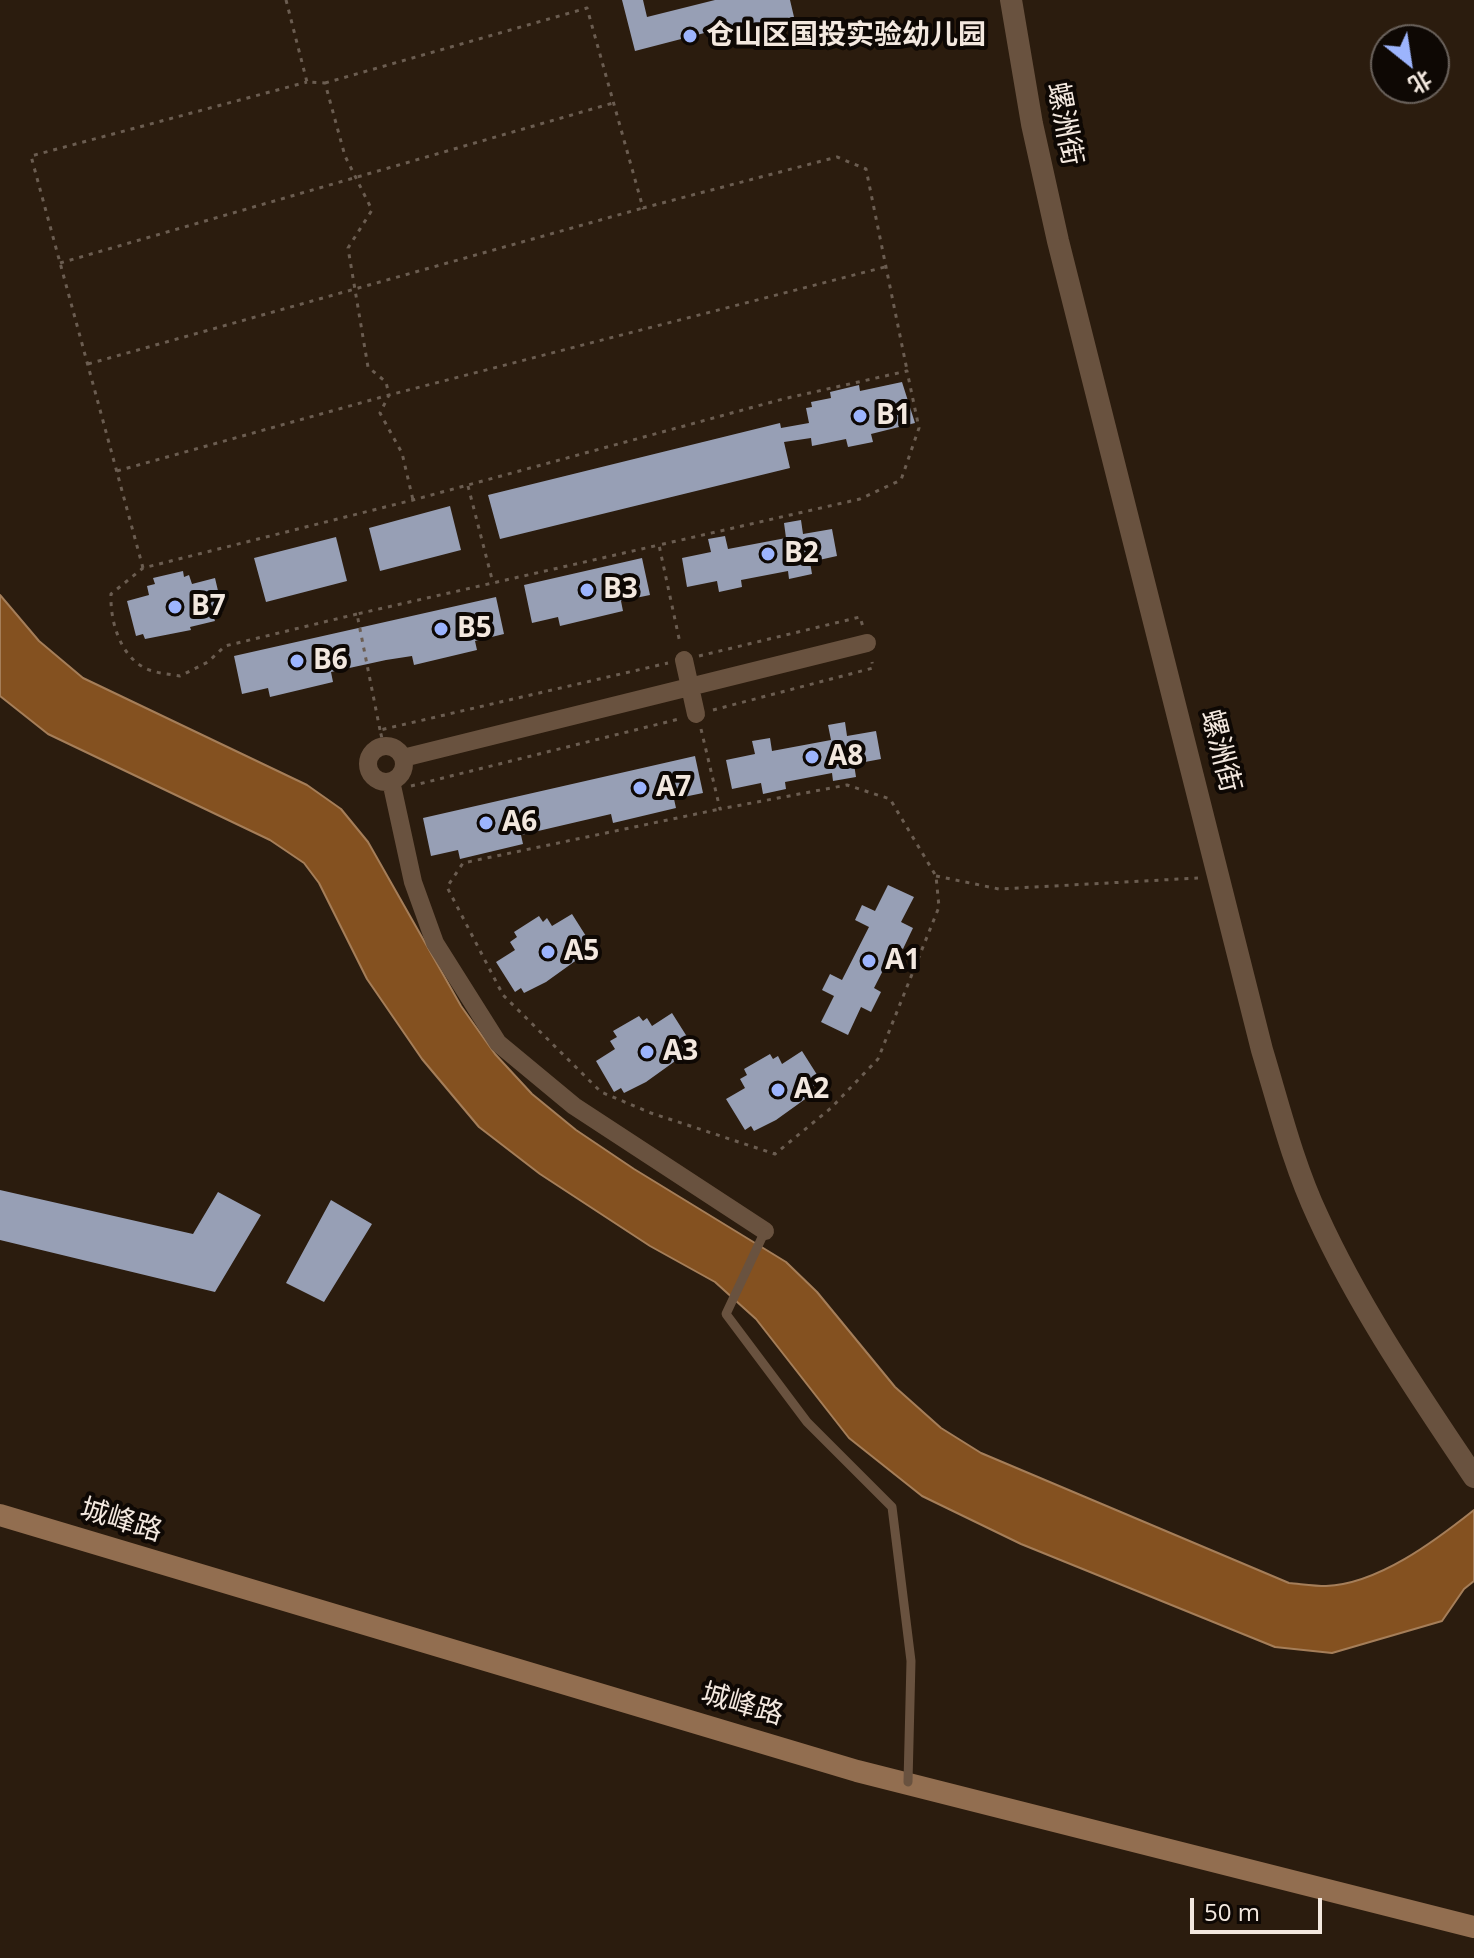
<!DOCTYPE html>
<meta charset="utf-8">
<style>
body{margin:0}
#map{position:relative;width:1474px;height:1958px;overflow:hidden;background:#2b1c0e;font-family:"Open Sans","Noto Sans SC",sans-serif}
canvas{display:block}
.north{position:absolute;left:1370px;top:24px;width:80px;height:80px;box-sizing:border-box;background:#0e0804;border:2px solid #6a625c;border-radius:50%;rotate:150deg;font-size:22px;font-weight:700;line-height:32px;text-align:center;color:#f3e8df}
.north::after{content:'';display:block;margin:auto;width:28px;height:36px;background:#9cb4fd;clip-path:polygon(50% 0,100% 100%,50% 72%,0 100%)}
.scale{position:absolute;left:1190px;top:1898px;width:132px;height:36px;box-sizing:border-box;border:4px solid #f3e8df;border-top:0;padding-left:10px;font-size:24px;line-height:28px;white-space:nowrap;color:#f3e8df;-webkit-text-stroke:6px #0e0804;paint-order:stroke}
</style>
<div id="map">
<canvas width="1474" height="1958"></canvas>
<div class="north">北</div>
<div class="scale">50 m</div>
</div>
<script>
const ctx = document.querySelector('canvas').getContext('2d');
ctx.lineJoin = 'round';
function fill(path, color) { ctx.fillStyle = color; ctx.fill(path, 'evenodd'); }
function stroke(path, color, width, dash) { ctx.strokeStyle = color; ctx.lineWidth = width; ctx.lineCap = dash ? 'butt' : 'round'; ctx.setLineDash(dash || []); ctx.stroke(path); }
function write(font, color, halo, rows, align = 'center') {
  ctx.font = font + ' "Open Sans","Noto Sans SC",sans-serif'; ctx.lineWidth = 8; ctx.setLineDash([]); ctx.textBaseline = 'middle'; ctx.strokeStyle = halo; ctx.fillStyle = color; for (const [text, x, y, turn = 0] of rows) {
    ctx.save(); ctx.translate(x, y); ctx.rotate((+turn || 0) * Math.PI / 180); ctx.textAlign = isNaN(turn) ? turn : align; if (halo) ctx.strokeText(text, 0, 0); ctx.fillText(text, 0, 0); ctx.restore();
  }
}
const water = new Path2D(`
 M0 595 39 641 83 678 307 785 341 809 368 842 461 1006 495 1054 532 1094 576 1130 634 1169 786 1262 817 1292 895 1387 941 1428 981 1453 1289 1583C1301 1584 1314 1586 1326 1586 1378 1584 1435 1541 1474 1510V1581L1464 1589 1442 1621 1332 1653 1275 1647 1021 1544 922 1496 849 1438 756 1319 715 1282 650 1246 540 1174 479 1127 422 1059 367 979 319 883 304 863 270 840 48 734 0 696Z`);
const building = new Path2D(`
 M622 0H643L647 17 715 0H790L794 17 741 32 739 24 635 51Z
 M902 382 915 423 871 434 873 442 848 447 846 439 812 446 811 438 784 442 790 468 500 539 488 495 780 423 781 428 809 423 806 408 812 407 811 402 831 398 830 392 859 385 860 391Z
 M450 506 461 550 380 571 369 528Z
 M801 520 803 534 832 529 837 556 810 562 812 574 789 579 788 571 741 580 742 587 719 592 717 581 687 587 682 558 711 552 708 539 725 536 728 549 786 538 784 523Z
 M336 537 347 581 266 602 254 558Z
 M642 558 650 595 621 601 623 611 560 626 558 617 532 623 524 585Z
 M183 571 184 577 189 575 192 584 215 578 223 612 213 615 215 621 190 627 191 630 145 639 143 634 136 636 127 601 149 595 147 586 155 584 153 578Z
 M496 597 504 634 475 641 477 650 414 665 412 656 386 660 331 672 333 682 270 697 268 688 242 694 234 656Z
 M845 722 847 736 876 731 881 759 854 764 856 777 833 781 832 773 785 782 786 789 763 794 761 783 732 789 726 760 755 754 752 741 770 738 772 751 831 740 828 725Z
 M695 756 703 793 674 799 676 808 613 823 611 814 521 835 523 844 460 859 458 850 431 856 423 818Z
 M888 885 914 897 901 922 913 928 903 949 896 945 874 988 881 992 871 1012 861 1007 848 1035 821 1022 834 996 822 990 830 974 842 980 869 927 855 920 862 905 875 911Z
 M572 914 591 944 582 949 585 954 546 982 524 993 521 988 515 992 496 962 515 950 510 942 517 937 514 932 539 916 543 922 547 918 552 926Z
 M672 1013 691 1043 682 1049 685 1054 646 1082 624 1093 621 1088 614 1092 596 1061 615 1049 610 1041 617 1037 613 1031 639 1016 643 1021 647 1018 652 1026Z
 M802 1051 821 1081 812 1087 815 1092 776 1120 754 1131 751 1126 745 1130 726 1099 745 1088 740 1079 747 1075 744 1069 770 1054 773 1059 778 1056 782 1064Z
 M0 1190 193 1234 218 1192 261 1215 215 1292 0 1240Z
 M331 1200 372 1224 324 1302 286 1283Z`);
const path = new Path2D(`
 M286 0 307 82 325 83 345 156 372 210 348 248 368 367 386 382 389 395 380 413 402 453 413 500
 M325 83 587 8 643 208 837 157 866 169 907 370
 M60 263 613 103
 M88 364 643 208
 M117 471 389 395 885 267
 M468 486 493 583
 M143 568 31 156 307 82
 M357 614 225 646 208 662 180 676C169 674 153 673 143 667 119 653 110 620 111 594L143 568 413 500 783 399 907 371 919 428 901 480 860 499 659 545
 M699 656 860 617 863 627
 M713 710 873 668 872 662
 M701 729 720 809 847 785 890 799 936 876 939 907 878 1059 831 1108 775 1154 651 1113 601 1092 503 995 447 887 463 863 720 809
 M380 730 357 614 659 545 680 643
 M384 747 380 730 668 663
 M411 786 679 719
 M936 876 999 889 1198 878`);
const minor = new Path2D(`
 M684 660 696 714
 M368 764a18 18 0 1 1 36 0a18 18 0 1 1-36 0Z
 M403 758 867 643
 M391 781 413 882 435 943 498 1043 574 1106 765 1231`);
const tertiary = new Path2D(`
 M1011 0 1032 124 1058 241 1262 1050C1279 1106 1293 1164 1318 1217 1360 1309 1418 1393 1474 1477`);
const secondary = new Path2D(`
 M0 1515 857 1771 1474 1927`);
const serviceBridge = new Path2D(`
 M765 1231 726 1314 807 1422 892 1507 911 1661 908 1782`);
const markers = [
 [690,36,8,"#9cb4fd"],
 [860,416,8,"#9cb4fd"],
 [768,554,8,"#9cb4fd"],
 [587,590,8,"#9cb4fd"],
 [175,607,8,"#9cb4fd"],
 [441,629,8,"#9cb4fd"],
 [297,661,8,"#9cb4fd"],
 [812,757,8,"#9cb4fd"],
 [640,788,8,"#9cb4fd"],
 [486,823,8,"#9cb4fd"],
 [548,952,8,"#9cb4fd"],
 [869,961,8,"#9cb4fd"],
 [647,1052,8,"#9cb4fd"],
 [778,1090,8,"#9cb4fd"]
];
const poiNames = [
 ["仓山区国投实验幼儿园",706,36],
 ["B1",876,416],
 ["B2",784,554],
 ["B3",603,590],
 ["B7",191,607],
 ["B5",457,629],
 ["B6",313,661],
 ["A8",828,757],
 ["A7",656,788],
 ["A6",502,823],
 ["A5",564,952],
 ["A1",885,961],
 ["A3",663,1052],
 ["A2",794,1090]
];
const streetNames = [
 ["螺洲街",1064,124,79],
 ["螺洲街",1220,751,76],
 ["城峰路",121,1521,17],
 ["城峰路",742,1705,16]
];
fill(water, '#845120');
stroke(water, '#a57e59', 2);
fill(building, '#979fb5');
stroke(path, '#6b5d51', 3, [4, 6]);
stroke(minor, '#69523f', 18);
stroke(tertiary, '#69523f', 22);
stroke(secondary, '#926e50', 22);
stroke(serviceBridge, '#69523f', 9);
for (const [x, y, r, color] of markers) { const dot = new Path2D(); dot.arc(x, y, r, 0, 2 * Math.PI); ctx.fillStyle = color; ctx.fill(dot); stroke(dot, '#0e0804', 3); }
write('bold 28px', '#f3e8df', '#0e0804', poiNames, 'left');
write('28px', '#f3e8df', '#0e0804', streetNames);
</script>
